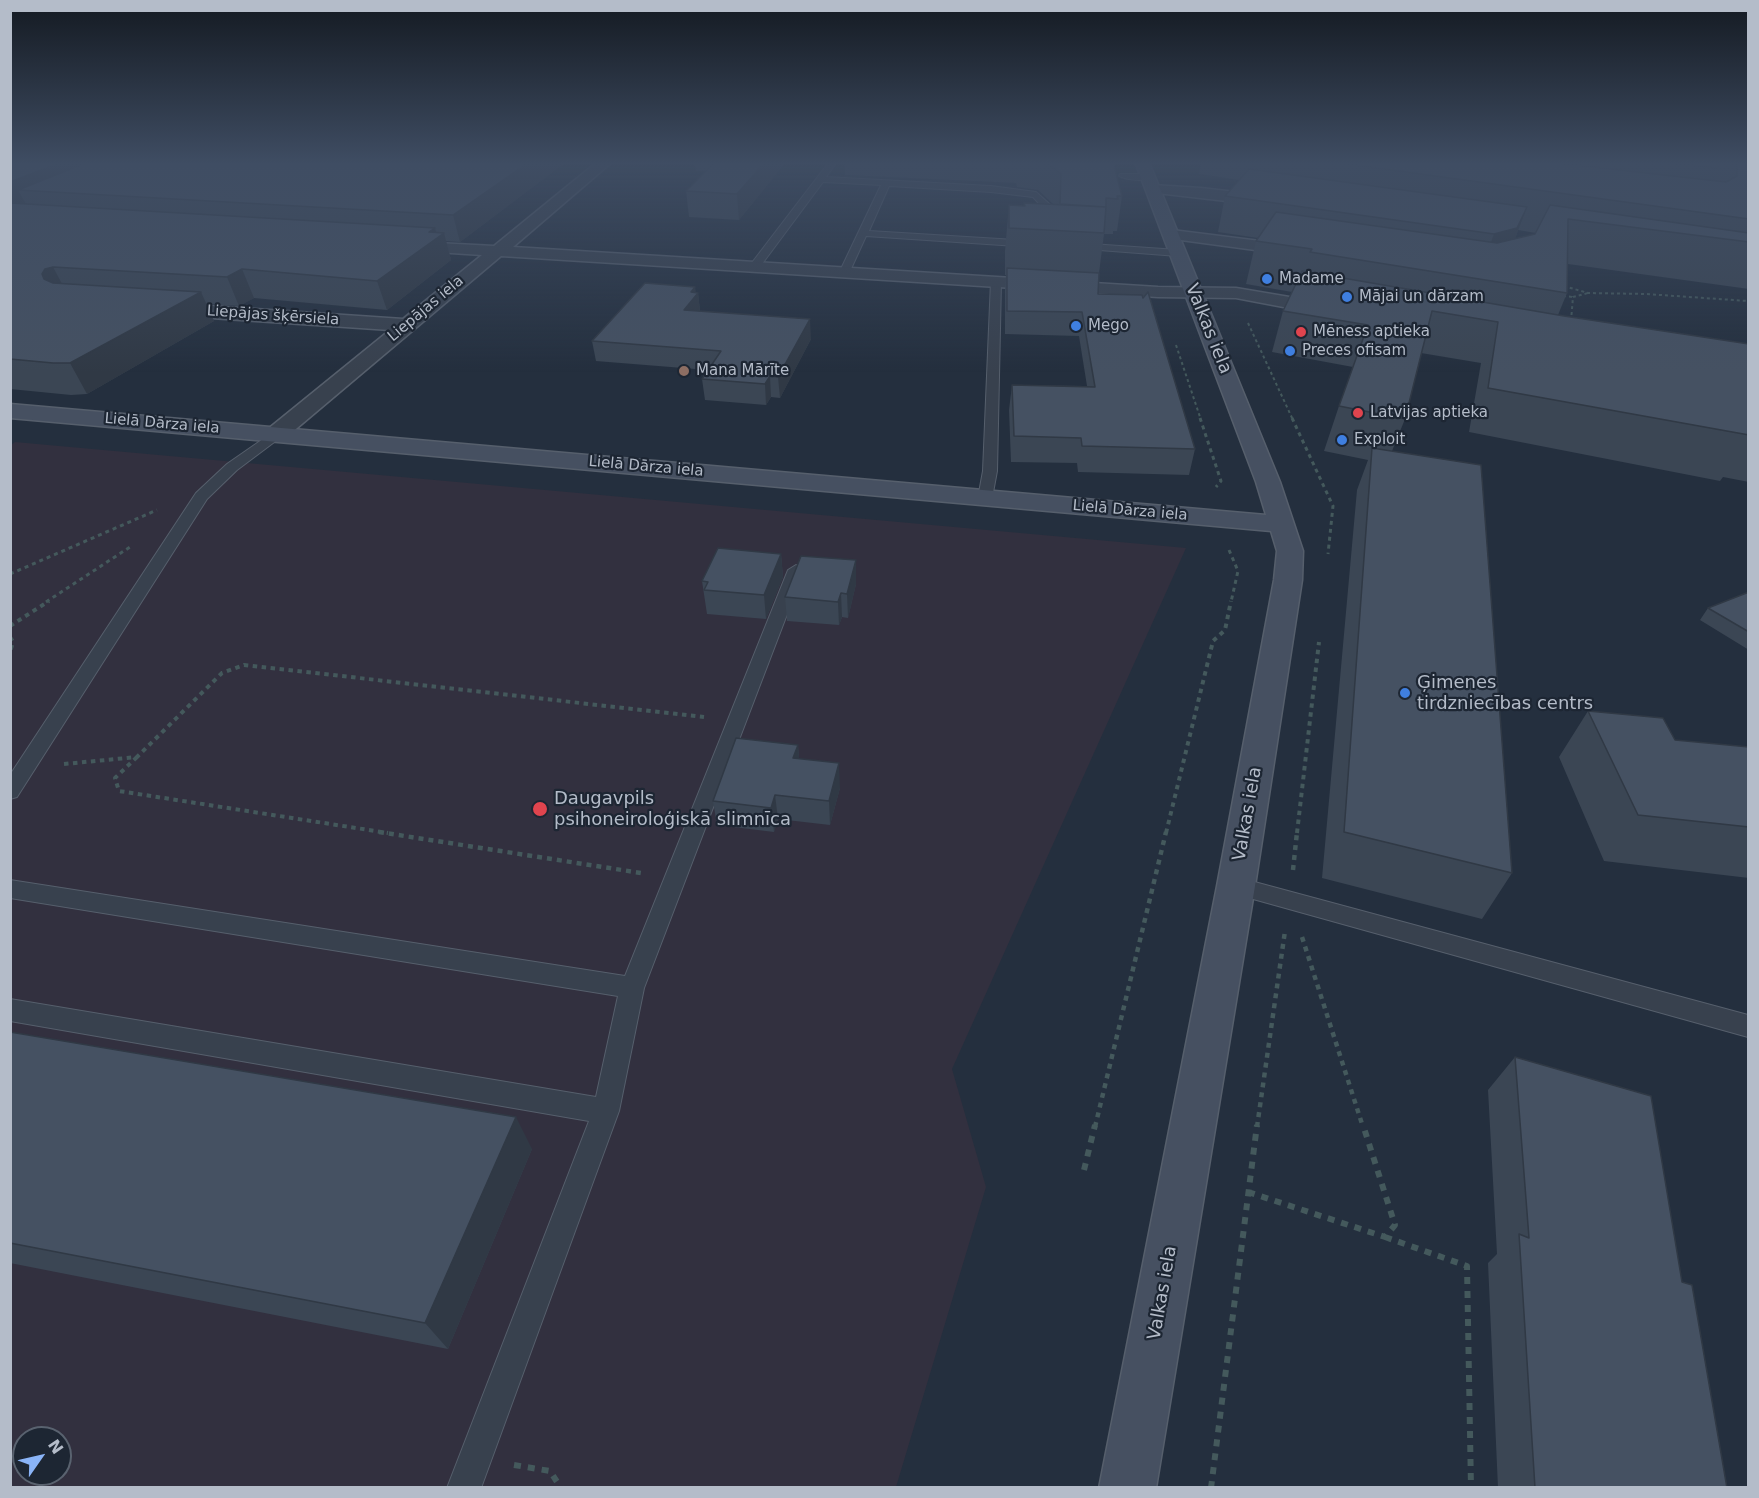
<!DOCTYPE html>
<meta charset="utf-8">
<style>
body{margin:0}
#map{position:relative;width:1759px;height:1498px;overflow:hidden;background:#242f3e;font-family:"DejaVu Sans",sans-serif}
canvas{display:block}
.frame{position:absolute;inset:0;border:12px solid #b4bcc9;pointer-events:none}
.north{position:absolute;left:12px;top:1426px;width:60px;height:60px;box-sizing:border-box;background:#1d2633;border:2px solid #59626f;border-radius:50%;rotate:56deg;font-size:16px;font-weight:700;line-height:24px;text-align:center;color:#b4bcc9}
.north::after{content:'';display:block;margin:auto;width:21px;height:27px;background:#8ab4f8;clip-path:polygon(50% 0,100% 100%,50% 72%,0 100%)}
</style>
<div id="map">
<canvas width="1759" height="1498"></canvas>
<div class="frame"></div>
<div class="north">N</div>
</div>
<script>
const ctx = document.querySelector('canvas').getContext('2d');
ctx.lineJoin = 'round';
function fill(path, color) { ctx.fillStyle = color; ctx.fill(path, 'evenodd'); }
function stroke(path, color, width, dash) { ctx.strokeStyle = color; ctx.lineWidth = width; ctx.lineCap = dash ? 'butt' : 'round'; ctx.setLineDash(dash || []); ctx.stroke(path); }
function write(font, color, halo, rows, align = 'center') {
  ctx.font = font + ' "DejaVu Sans",sans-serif'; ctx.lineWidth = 4.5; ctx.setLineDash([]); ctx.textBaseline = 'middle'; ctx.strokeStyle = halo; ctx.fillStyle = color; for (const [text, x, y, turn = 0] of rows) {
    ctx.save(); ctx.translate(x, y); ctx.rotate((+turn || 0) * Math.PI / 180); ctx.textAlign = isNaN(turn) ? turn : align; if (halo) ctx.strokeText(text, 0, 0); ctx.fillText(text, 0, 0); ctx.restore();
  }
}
const medical = new Path2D(`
 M15 442 1186 548 952 1069 986 1187 896 1487 11 1488V445ZM24 1438H60V1474H24Z`);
const pathFar4 = new Path2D(`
 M1564 286 1588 293 1646 294 1748 301
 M1563 296 1573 297
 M1571 321 1573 297 1588 293
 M1248 323 1293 420
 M1176 345 1201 420`);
const pathFar3 = new Path2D(`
 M1200 418 1221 481 1216 487
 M1292 418 1333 506 1328 554
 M1229 550 1238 571 1231 602
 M10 574 157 510
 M46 602 130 547`);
const pathFar2 = new Path2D(`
 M10 626 49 601
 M10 637 13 642 10 652
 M137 757 115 778 119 791 388 833
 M64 764 137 757 222 673 244 665 704 717
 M1166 833 1213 641 1225 630 1231 601
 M1297 833 1319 642`);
const pathFar1 = new Path2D(`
 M379 832 641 873
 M1293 870 1297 832
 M1302 937 1363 1127
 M1095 1127 1166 832
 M1257 1127 1285 931`);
const path = new Path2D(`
 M1084 1170 1095 1125
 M1248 1192 1385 1237 1395 1225 1363 1125
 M1385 1237 1467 1266 1471 1488
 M514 1465 550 1471 561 1488
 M1211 1488 1257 1125`);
const lane = new Path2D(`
 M829 162H837L826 177 991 186 1036 192 1056 210 1055 227 1047 229 1046 211 1033 197 991 192 889 186 869 231 1032 241 1037 244 1032 247 866 236 850 271 845 274 840 271 881 185 823 182 759 268H751V264Z
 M1120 174H1148L1152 177C1145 182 1126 180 1119 176Z
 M1076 243 1178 250 1183 253 1178 256 1073 248 1071 246Z
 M996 278 1001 281 997 471 992 498 985 502 978 498 983 471 991 281Z
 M276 430 281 431 283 434 281 437 237 470 207 499 17 797 10 799V775L196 493 227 464Z
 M796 565 804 570 644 988 619 1111 481 1488H447L589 1121 10 1021V999L596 1097 618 996 10 898V880L625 976 788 570Z
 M1236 877 1748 1015V1037L1228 892 1225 886 1228 880Z`);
const street = new Path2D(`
 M597 162H612L513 247 1158 287 1236 288 1331 304 1338 306 1340 310 1338 314 1331 316 1236 298 1158 297 501 256 284 439 276 441 268 439 265 434 268 429 390 330 166 315 159 313 157 309 159 305 166 303 403 319 482 255 405 250 397 245 399 241 494 246Z
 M1153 185 1201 188 1270 196 1278 201 1270 206 1148 192 1146 189 1148 186Z
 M1172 230 1300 246 1308 251 1300 256 1166 238 1164 235Z`);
const secondary = new Path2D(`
 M1135 162H1149L1280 482 1303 551 1302 580 1255 886 1156 1488H1099L1217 886 1274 580 1277 551 1271 531 10 418V404L1266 515 1256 482Z`);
const wall = new Path2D(`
 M10 162H566L460 242 446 241 451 260 387 310 254 298 239 306 207 304 214 321 87 394 71 395 10 389Z
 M694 162H786L739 220 689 217 686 191 706 171H696Z
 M844 162H1113L1122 196 1117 231H1113V234H1104L1099 273 1098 294 1195 449 1189 475 1078 472 1077 463 1011 462 1009 410 1012 385 1087 386 1079 336 1005 334V290L1006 275H1005V251L1009 205 1024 206 1053 204 1038 190 1017 187 1016 183 845 175Z
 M1201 162H1749V289L1568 264 1567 293 1558 315 1749 344V482L1723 477 1720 481 1469 432 1481 363 1421 353 1405 419 1392 451 1512 873 1482 919 1322 878 1357 490 1368 460 1324 451 1339 406 1353 367 1272 352 1283 311 1292 292 1246 284 1256 241 1258 238 1218 232 1225 196 1239 180 1199 174ZM1518 230 1536 233 1535 234 1515 239Z
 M696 293H698L700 311 811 339 780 398 771 397 766 405 705 400 702 379 708 370 596 361 592 341Z
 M781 554 783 577 766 619 707 614 702 581Z
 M856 584 848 618 842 617 839 625 787 621 785 597Z
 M1749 592V650L1700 620 1708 608Z
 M1588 711 1675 740 1749 747V878L1604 861 1559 757Z
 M798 745 799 759 840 788 830 825 778 819 774 832 717 825 713 801Z
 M10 1032 532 1149 448 1349 10 1263Z
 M1515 1057 1682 1282 1727 1488H1498L1488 1263 1497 1254 1488 1090Z`);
const shadedWall = new Path2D(`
 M62 162H133L18 190 27 206 10 212V182Z
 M529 162H566L460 242 453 215Z
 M765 162H786L739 220 737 194Z
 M1527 207 1513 244 1480 272 1494 234Z
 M435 228 438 238 444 233 451 260 387 310 377 281 429 232Z
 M53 267 68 295 44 279 42 274 45 269Z
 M242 269 254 298 239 306 227 277Z
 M695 287 696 294 698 293 700 312 684 310 691 292Z
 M201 292 214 321 87 394 70 363Z
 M810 319 811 339 780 398 778 377Z
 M770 376 771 397 766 405 765 384Z
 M781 554 783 577 766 619 764 595Z
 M856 560V584L848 618 847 594Z
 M841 593 842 617 839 625 838 602Z
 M798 745 800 769 793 758Z
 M839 763 840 788 830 825 829 801Z
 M775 795 778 819 774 832 771 808Z
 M516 1117 532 1149 448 1349 425 1323Z`);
const building = new Path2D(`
 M10 162H62L10 182Z
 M88 162H529L453 215 18 190Z
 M715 162H765L737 194 686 191Z
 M1046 162H1113L1122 196H1117L1118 199 1106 198V207L1060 204 1061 174Z
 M1333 162 1557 163 1726 182 1737 176V162H1749V219Z
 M1662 162H1718L1717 168Z
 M1249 169 1527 207 1517 228 1494 234 1225 196Z
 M10 203 435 228 429 232 444 233 377 281 242 269 227 277 53 267 45 269 42 274 44 279 53 283 201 292 70 363H53L10 359Z
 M1024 203 1106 207 1104 233 1009 228V205L1025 206Z
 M1550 205 1749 233V242L1568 219 1567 293 1310 252 1312 249 1256 241 1276 212 1497 243 1535 234Z
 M1007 268 1099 273 1098 294 1142 295 1143 298 1148 292 1195 449 1082 446 1081 438 1014 436 1012 385 1095 387 1082 312 1007 311Z
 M1302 271 1564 316 1749 344V431L1748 430 1749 435 1488 388 1498 322 1432 311 1405 419 1339 406 1368 325 1283 311Z
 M645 283 695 287 691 292 698 293 684 310 810 319 778 377 770 376 765 384 702 379 721 351 592 341Z
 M1372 448 1481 465 1512 873 1344 832Z
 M718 548 781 554 764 595 704 590 708 582 702 581Z
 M801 556 856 560 847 594 841 593 838 602 785 597Z
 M1749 592V632L1708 608Z
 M1588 711 1663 718 1675 740 1749 747V827L1638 815Z
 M736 738 798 745 793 758 839 763 829 801 775 795 771 808 713 801Z
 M10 1032 516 1117 425 1323 10 1243Z
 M1515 1057 1651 1096 1682 1282 1692 1285 1727 1488H1535L1519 1234 1529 1238Z`);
const markers = [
 [1267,279,6,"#3f7fe0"],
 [1347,297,6,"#3f7fe0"],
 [1076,326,6,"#3f7fe0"],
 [1301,332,6,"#e0444e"],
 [1290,351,6,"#3f7fe0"],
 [684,371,6,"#8d6e63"],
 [1358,413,6,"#e0444e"],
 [1342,440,6,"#3f7fe0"],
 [1405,693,6,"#3f7fe0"],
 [540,809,8,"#e0444e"]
];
const farPoinames = [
 ["Madame",1279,279],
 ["Mājai un dārzam",1359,297],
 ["Mego",1088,326],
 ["Mēness aptieka",1313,332],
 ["Preces ofisam",1302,351],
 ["Mana Mārīte",696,371],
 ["Latvijas aptieka",1370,413],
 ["Exploit",1354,440]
];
const farStreetnames = [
 ["Liepājas iela",426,309,-40],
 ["Liepājas šķērsiela",273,316,4],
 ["Lielā Dārza iela",162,424,5],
 ["Lielā Dārza iela",646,467,5],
 ["Lielā Dārza iela",1130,511,5]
];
const streetNames = [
 ["Valkas iela",1208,329,68],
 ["Valkas iela",1248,814,-80],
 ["Valkas iela",1163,1293,-80]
];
const poiNames = [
 ["Ģimenes",1417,683],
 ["tirdzniecības centrs",1417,704],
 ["Daugavpils",554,799],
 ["psihoneiroloģiskā slimnīca",554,820]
];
fill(medical, '#32303f');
stroke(lane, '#565f6c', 2);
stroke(street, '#565f6c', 3);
stroke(secondary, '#565f6c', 3);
stroke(pathFar4, '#44595c', 2, [3, 3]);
stroke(pathFar3, '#44595c', 3, [4, 4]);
stroke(pathFar2, '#44595c', 4, [4.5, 4.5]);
stroke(pathFar1, '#44595c', 4.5, [5, 5]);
stroke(path, '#44595c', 6, [7, 7]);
fill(lane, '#38414e');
fill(street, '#38414e');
fill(secondary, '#465061');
fill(wall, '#3b4654');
fill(shadedWall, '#303945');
fill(building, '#455162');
stroke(building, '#303945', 1.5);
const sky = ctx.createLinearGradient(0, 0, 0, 372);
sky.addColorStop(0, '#141a22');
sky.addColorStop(0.44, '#3f4d63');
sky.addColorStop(1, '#3f4d6300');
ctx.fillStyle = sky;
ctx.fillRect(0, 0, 1759, 372);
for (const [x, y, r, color] of markers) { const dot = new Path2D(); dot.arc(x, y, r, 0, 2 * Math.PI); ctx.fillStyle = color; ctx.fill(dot); stroke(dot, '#1d2633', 2); }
write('15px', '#b4bcc9', '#1d2633', farPoinames, 'left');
write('15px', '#b4bcc9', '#1d2633', farStreetnames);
write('18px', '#b4bcc9', '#1d2633', streetNames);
write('18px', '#b4bcc9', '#1d2633', poiNames, 'left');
</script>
